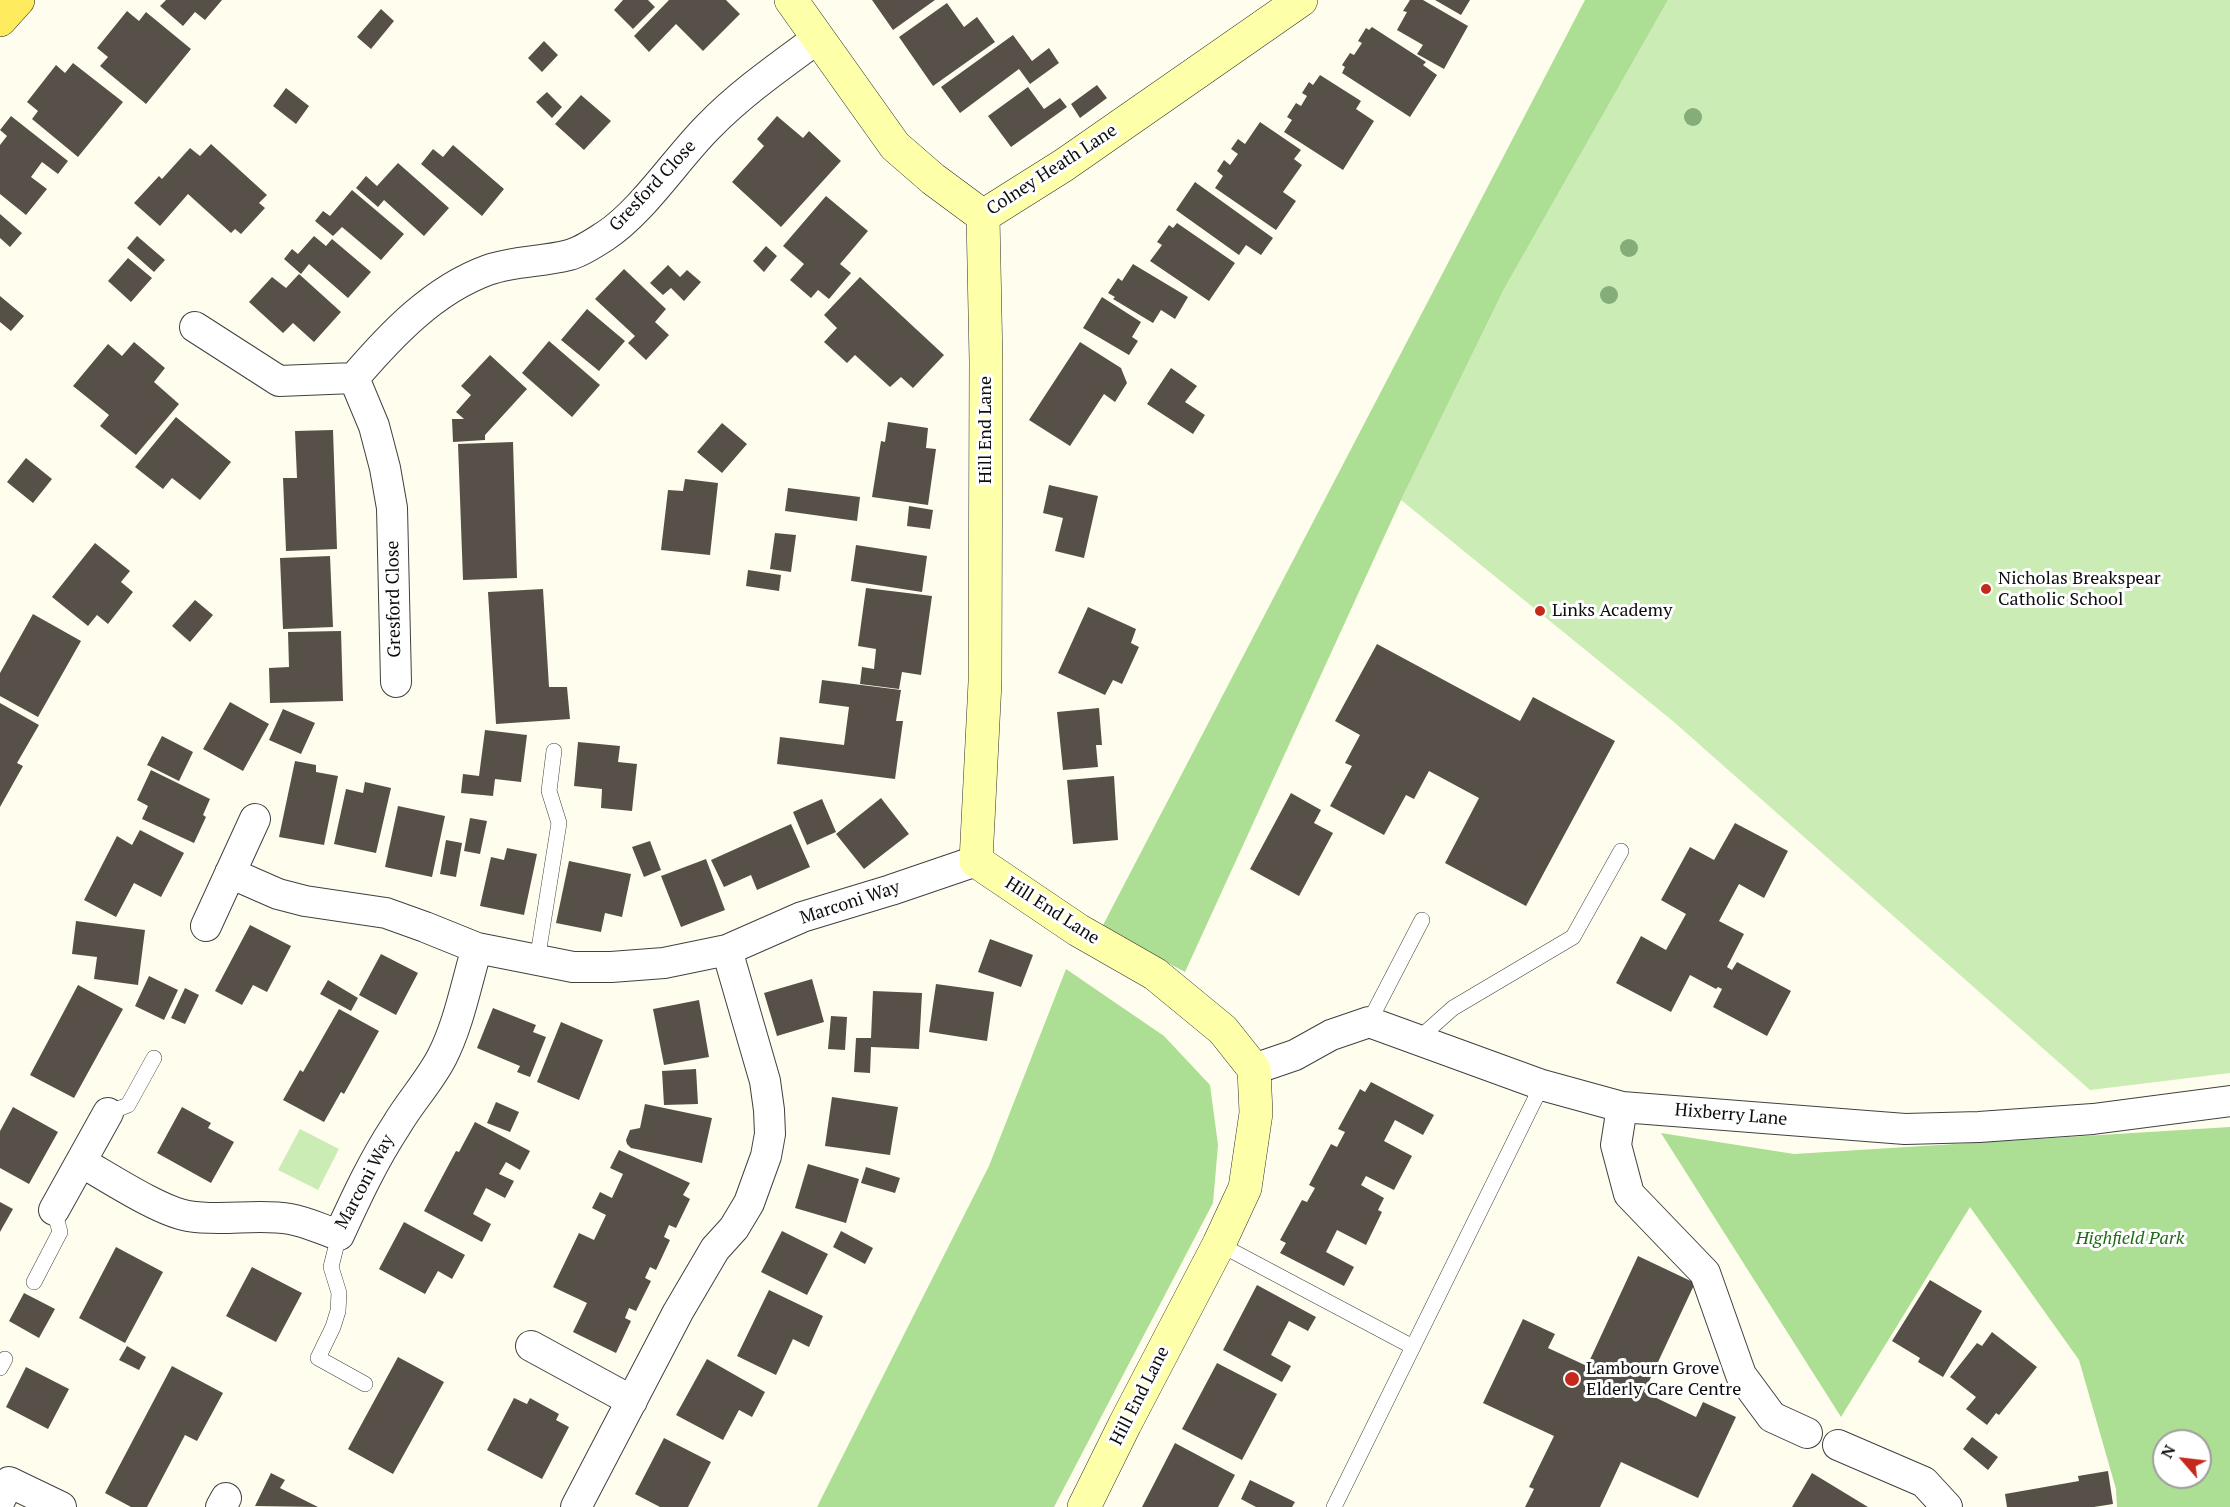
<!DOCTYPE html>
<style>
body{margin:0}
#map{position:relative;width:2230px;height:1507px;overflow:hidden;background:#fffeee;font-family:"PT Serif",serif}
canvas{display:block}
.north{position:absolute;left:2152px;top:1429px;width:60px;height:60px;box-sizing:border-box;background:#fff;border:2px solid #9e9e9e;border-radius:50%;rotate:298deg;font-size:16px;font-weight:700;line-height:24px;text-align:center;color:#0d0d0d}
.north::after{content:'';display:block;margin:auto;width:21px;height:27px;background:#c7281c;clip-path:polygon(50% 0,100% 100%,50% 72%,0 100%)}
</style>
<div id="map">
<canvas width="2230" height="1507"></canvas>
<div class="north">N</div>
</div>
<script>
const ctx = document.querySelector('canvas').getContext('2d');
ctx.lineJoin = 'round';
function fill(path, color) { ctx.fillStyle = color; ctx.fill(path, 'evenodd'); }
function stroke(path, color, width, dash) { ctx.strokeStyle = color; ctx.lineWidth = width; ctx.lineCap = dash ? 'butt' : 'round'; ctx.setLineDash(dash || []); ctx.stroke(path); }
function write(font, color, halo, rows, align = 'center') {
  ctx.font = font + ' "PT Serif",serif'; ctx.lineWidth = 6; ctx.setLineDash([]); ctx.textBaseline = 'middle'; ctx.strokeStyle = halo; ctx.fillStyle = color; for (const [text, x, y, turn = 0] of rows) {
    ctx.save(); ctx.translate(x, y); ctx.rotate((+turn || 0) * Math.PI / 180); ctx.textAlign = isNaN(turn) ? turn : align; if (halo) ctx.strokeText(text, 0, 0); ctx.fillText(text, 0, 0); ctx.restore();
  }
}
const green = new Path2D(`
 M1668 0H2230V1073L2090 1090 1674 722 1401 500 1504 289Z
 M300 1129 339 1149 318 1190 278 1170Z`);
const forest = new Path2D(`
 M1585 0H1668L1504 289 1401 500 1185 972 1102 927Z
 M1066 969 1164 1036 1210 1085 1218 1145 1213 1203 1054 1507H817L989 1166Z
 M2230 1127V1507H2117L2116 1489 2079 1360 1970 1207 1841 1417 1661 1133 1794 1154ZM2164 1441H2200V1477H2164Z`);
const building = new Path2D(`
 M166 0H222L205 20 195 12 183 26 160 6Z
 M623 0H648L655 7 633 29 614 10Z
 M669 0H726L740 14 703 51 676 24 649 52 634 36Z
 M872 0H935L893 30Z
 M1410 0H1423L1468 26 1444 69 1417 54 1423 45 1397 30 1407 12 1403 11Z
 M1435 0H1470L1461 15Z
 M947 3 964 27 977 17 995 42 933 86 899 37Z
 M381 9 394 21 371 49 357 37Z
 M127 11 139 21 146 12 191 49 146 104 100 66 108 57 97 48Z
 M1372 27 1426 62 1423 65 1437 75 1410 117 1342 73 1345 67 1342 65 1350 53 1354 55 1362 43 1358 41 1366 28 1369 30Z
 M1013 35 1032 61 1049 48 1059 63 1030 84 1019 69 960 113 941 87Z
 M544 41 558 55 542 72 528 58Z
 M73 63 123 102 78 157 32 119 38 111 27 102 56 65 65 73Z
 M1320 75 1361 101 1356 109 1374 121 1343 170 1284 132 1292 120 1287 117 1296 103 1301 106 1307 96 1302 93 1309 82 1313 85Z
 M1097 85 1107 98 1080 118 1071 104Z
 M1028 87 1044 109 1060 98 1067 107 1011 147 988 116Z
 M286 88 309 106 296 124 273 106Z
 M547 92 562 107 552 118 536 102Z
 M581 95 611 121 584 150 555 124Z
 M11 116 68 161 58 174 42 162 31 177 47 189 26 215 0 194V145L7 136 0 130Z
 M777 116 803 138 809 131 841 161 781 227 732 182 764 146 757 139Z
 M1260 122 1301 150 1294 159 1302 165 1283 192 1296 201 1276 230 1215 188 1223 176 1217 171 1224 160 1230 165 1238 154 1231 149 1238 139 1245 144Z
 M211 144 267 195 259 203 265 208 241 234 235 229 231 233 188 194 160 226 134 203 159 176 162 179 190 148 200 156Z
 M453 145 504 189 482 216 421 164 433 149 443 157Z
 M398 163 449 208 424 236 384 200 378 207 356 188 366 176 377 186Z
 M1195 182 1273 238 1261 255 1246 245 1239 255 1176 210Z
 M352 190 404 234 381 260 342 227 333 236 315 221 323 211 330 216Z
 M826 196 868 231 840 264 851 273 829 299 818 290 811 298 790 280 804 264 783 246Z
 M0 214 22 233 10 247 0 238Z
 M1177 223 1235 263 1209 301 1150 261 1162 245 1157 242 1169 225 1173 228Z
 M137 236 165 260 154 272 127 248Z
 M314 236 326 246 332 239 371 272 348 298 309 264 301 274 284 259 292 249 298 254Z
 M766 246 777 256 764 272 753 261Z
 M128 258 152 278 131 302 108 281Z
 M1133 264 1188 297 1175 319 1161 310 1153 323 1113 299 1115 297 1108 293 1118 278 1122 281Z
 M668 265 680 277 687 270 701 282 684 301 671 288 663 295 650 283Z
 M624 269 666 309 655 322 669 335 646 360 628 343 635 336 595 299Z
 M299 274 341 312 314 342 293 323 283 333 249 302 272 277 286 288Z
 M860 277 944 355 913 388 901 377 890 387 855 355 847 363 824 342 837 328 824 315Z
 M0 296 24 316 11 331 0 322Z
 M1102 297 1141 322 1132 337 1138 341 1129 355 1083 328Z
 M587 309 625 341 599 371 561 340Z
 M549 341 600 385 572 417 522 373Z
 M134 342 165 368 154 382 179 404 136 455 100 426 109 415 73 386 108 344 122 356Z
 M1080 342 1121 368 1127 383 1115 402 1104 394 1070 446 1029 420Z
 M490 355 527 389 485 435V440L453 442 452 419H464L456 412 471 395 461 386Z
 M1171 368 1197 386 1185 402 1205 415 1193 434 1147 404Z
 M176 417 231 462 200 500 172 478 163 489 135 467Z
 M888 422 928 428 926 448 936 449 928 505 872 497 881 441 885 442Z
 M722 423 747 444 722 473 697 452Z
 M333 430 337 549 286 551 283 478H297L295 431Z
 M513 442 517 578 463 580 458 444Z
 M26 458 52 479 33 503 7 482Z
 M685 479 718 483 710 555 661 550 668 490 683 491Z
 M1049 485 1098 496 1084 558 1055 551 1063 518 1043 513Z
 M788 488 860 497 857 521 785 511Z
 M909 506 933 510 930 529 907 526Z
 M775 533 796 535 791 572 770 569Z
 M95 543 130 571 121 582 133 592 108 624 97 615 88 626 52 597Z
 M856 545 927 556 922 592 851 581Z
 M330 556 333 627 283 629 280 558Z
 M748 570 781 575 779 591 746 586Z
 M866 588 932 596 921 675 902 672 899 689 860 684 862 667 874 669 876 649 858 646Z
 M543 589 549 687H567L570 719 496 724 488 592Z
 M195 600 213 615 190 642 172 626Z
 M1088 607 1136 629 1131 643 1139 647 1122 684 1113 680 1105 695 1058 673Z
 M33 614 81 641 38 717 0 696V673Z
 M341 631 343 701 270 703 269 668 289 667 288 632Z
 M1377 644 1520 721 1533 697 1615 741 1526 906 1445 863 1479 798 1429 771 1414 799 1406 795 1384 835 1330 806 1352 766 1345 763 1360 735 1335 721Z
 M822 680 901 690 896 721H903L895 779 777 764 780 737 844 745 849 707 819 703Z
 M230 702 269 724 243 771 203 749Z
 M0 703 39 725 17 763 23 766 0 807Z
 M1099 708 1102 745H1096L1098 767 1063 770 1057 712Z
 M283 709 315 723 301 754 269 740Z
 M485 730 527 735 521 782 495 779 493 796 461 793 463 774 479 776Z
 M162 736 193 752 179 781 147 765Z
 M578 742 620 746 618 762 637 764 632 811 601 808 602 789 574 786Z
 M295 761 316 765V772L338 776 324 845 279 837Z
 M151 770 210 799 203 815 206 817 194 843 142 819 148 806 137 800Z
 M1114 776 1118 840 1073 844 1067 780Z
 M365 782 391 788 376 853 334 844 346 789 363 793Z
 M1291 793 1321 810 1314 823 1333 833 1299 896 1250 869Z
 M881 798 909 834 864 869 836 834Z
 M822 799 836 832 807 845 793 812Z
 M398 806 445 816 432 877 385 867Z
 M470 818 487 821 480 854 464 851Z
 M1735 823 1788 851 1764 898 1739 884 1719 921 1744 934 1727 967 1732 970 1737 962 1791 991 1767 1036 1713 1007 1722 989 1718 987 1716 989 1690 975 1671 1012 1616 983 1641 936 1666 950 1686 914 1661 900 1690 847 1714 860Z
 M791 824 810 867 757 890 751 875 724 887 711 860Z
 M140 830 184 853 161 897 134 883 116 917 84 900 117 836 132 845Z
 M446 840 462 843 456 877 440 874Z
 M650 841 661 870 644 877 632 847Z
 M507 848 537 854 524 915 480 906 491 857 504 860Z
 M706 859 725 910 681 927 661 876Z
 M569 861 631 874 622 917 605 913 601 932 556 923Z
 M76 921 145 930 138 985 94 979 97 957 72 954Z
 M250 925 291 946 267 992 253 985 242 1005 215 991Z
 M990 939 1033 955 1021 987 978 972Z
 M381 954 418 973 396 1015 359 995Z
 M149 976 178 990 164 1020 135 1006Z
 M812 979 824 1022 777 1036 764 993Z
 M328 980 358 998 351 1011 320 994Z
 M936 984 994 992 987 1041 929 1032Z
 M78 985 123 1009 74 1098 30 1075Z
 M185 988 199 995 185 1024 171 1018Z
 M873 991 922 993 919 1049 871 1047 870 1073 854 1072 856 1038H871Z
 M699 1000 709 1057 664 1065 653 1009Z
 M493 1008 536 1025 533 1032 546 1037 530 1077 517 1072 520 1066 477 1048Z
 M339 1009 379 1031 344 1094 341 1092 324 1122 283 1100 300 1070 303 1072Z
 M831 1016 847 1017 845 1050 828 1049Z
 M561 1022 603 1040 579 1100 537 1082Z
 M696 1069 698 1104 664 1105 662 1071Z
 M1371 1082 1434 1115 1423 1135 1395 1120 1384 1141 1412 1156 1394 1190 1366 1176 1361 1185 1384 1198 1378 1210 1382 1212 1366 1245 1337 1230 1326 1252 1354 1267 1344 1286 1280 1253 1286 1243 1280 1240 1302 1200 1307 1202 1315 1188 1309 1185 1331 1144 1337 1147 1345 1132 1338 1129 1360 1089 1365 1092Z
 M832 1097 898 1107 890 1155 825 1146Z
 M496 1102 519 1112 510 1132 487 1123Z
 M645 1104 712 1118 702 1163 631 1148 627 1144 626 1140 630 1130 640 1128Z
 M13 1107 58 1132 29 1184 0 1168V1131Z
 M182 1107 211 1123 208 1128 234 1142 211 1183 157 1153Z
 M475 1122 530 1151 520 1170 506 1162 499 1174 514 1181 505 1198 486 1188 473 1214 491 1224 482 1242 424 1211 456 1151 459 1152Z
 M619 1150 690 1183 683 1195 690 1199 676 1228 669 1225 664 1237 670 1240 656 1270 650 1267 645 1278 651 1281 636 1311 629 1308 625 1318 631 1321 616 1353 573 1332 587 1303 553 1287 579 1233 594 1240 606 1215 592 1208 600 1192 612 1198 623 1174 610 1168Z
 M808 1164 859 1179 846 1223 795 1208Z
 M866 1167 900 1178 895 1193 861 1183Z
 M0 1202 13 1209 0 1232Z
 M404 1222 465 1255 452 1279 438 1271 425 1294 379 1269Z
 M782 1231 828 1254 807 1295 761 1272Z
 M841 1231 873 1248 865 1264 833 1247Z
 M116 1247 163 1272 125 1343 79 1318Z
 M1638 1256 1695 1283 1644 1392 1696 1417 1703 1402 1736 1417 1698 1498 1621 1462 1600 1507H1525L1534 1489 1529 1487 1554 1436 1483 1403 1523 1319 1555 1334 1548 1348 1587 1366Z
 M252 1267 302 1293 276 1342 226 1316Z
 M1930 1280 1982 1311 1943 1377 1918 1362 1920 1358 1892 1341Z
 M1257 1285 1316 1317 1308 1331 1289 1321 1271 1355 1291 1366 1282 1382 1223 1350Z
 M769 1290 823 1316 809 1347 793 1339 776 1375 737 1356Z
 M24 1293 55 1309 39 1338 9 1321Z
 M1992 1332 2037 1367 1999 1415 1996 1413 1987 1425 1966 1409 1976 1397 1950 1377 1977 1343 1982 1346Z
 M127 1346 146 1357 139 1370 119 1360Z
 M398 1357 444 1382 393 1474 348 1449Z
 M707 1359 765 1392 752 1417 739 1410 723 1440 676 1415Z
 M1217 1363 1277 1394 1242 1460 1182 1429Z
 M172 1366 223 1393 197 1441 185 1435 147 1507H131L105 1493Z
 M26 1367 69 1389 48 1429 6 1407Z
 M514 1398 527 1404 530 1398 559 1414 556 1420 569 1427 542 1479 487 1450Z
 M1972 1437 1998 1457 1988 1470 1963 1449Z
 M664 1438 711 1462 688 1507H660L635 1494Z
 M1175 1443 1235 1475 1218 1507H1142Z
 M2108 1471 2113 1504 2094 1507H2007L2005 1494 2079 1481 2078 1476Z
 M271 1473 285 1480 280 1488 318 1507 255 1506Z
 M1812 1473 1868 1507H1792Z
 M1250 1480 1295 1502 1292 1507H1256L1241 1499Z`);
const lane = new Path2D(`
 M537 961 559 823 549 791 554 751
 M1369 1022 1422 920
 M1416 1041 1453 1008 1573 937 1621 851
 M108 1113 128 1105 154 1058
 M339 1235 331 1267 339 1293 338 1311 333 1327 318 1358 365 1384
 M1219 1244 1413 1347
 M34 1282 60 1232 54 1210
 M0 1368 5 1359
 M1334 1507 1542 1085`);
const street = new Path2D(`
 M195 327 279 381 354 378 374 426 385 468 392 508 396 682
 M354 378C391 335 433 290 488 270 514 261 542 262 569 255 581 252 594 243 605 236 642 212 676 159 708 127 741 93 780 66 818 38
 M230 873 278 894 305 901 386 913 425 927 477 948 573 967H611L664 963 727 950 802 917 891 890 976 861
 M206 926 255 819
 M1254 1069 1295 1055 1331 1035 1369 1022 1542 1085 1622 1107 1905 1129 1979 1127 2093 1119 2230 1101
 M1622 1107 1616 1145 1629 1194 1705 1273 1741 1375 1772 1417 1807 1433
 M81 1162C108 1177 159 1211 188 1216 222 1222 257 1213 290 1219 307 1222 323 1230 339 1235 356 1198 373 1161 396 1126 410 1102 429 1082 442 1057 459 1024 466 984 477 948
 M54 1210 108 1113
 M531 1346 632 1401
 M1838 1445 1924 1482 1947 1507
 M0 1500 9 1482 61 1507
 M221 1507 226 1498
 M576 1507 678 1312 715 1249 734 1228 749 1203 766 1156 770 1134 769 1110 765 1081 727 950`);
const secondary = new Path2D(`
 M791 0 895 146 933 179 983 216
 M983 216 986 361 985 682 976 861 1078 930 1155 974 1223 1030 1254 1069 1256 1113 1245 1188 1219 1244 1125 1424 1084 1507
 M983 216 1064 165 1301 0`);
const primary = new Path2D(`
 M0 20 18 0`);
const trees = [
 [1693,117],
 [1629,248],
 [1609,295]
];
const markers = [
 [1986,589,6,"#c7281c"],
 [1540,611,6,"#c7281c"],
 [1572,1379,8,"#c7281c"]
];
const streetNames = [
 ["Colney Heath Lane",1052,170,-33],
 ["Gresford Close",653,186,-47],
 ["Hill End Lane",986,430,-90],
 ["Gresford Close",394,599,-91],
 ["Marconi Way",850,903,-18],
 ["Hill End Lane",1052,911,33],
 ["Hixberry Lane",1731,1115,5],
 ["Marconi Way",365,1182,-62],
 ["Hill End Lane",1140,1396,-63]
];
const poiNames = [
 ["Nicholas Breakspear",1998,579],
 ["Catholic School",1998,600],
 ["Links Academy",1552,611],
 ["Lambourn Grove",1586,1369],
 ["Elderly Care Centre",1586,1390]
];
const parkNames = [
 ["Highfield Park",2130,1239]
];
fill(green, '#cbecb5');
fill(forest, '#acde93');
fill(building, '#575049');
stroke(lane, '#404040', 16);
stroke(street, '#404040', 32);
stroke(secondary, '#2f2f2f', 34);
stroke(primary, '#1e1e1e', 34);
stroke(lane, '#fff', 15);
stroke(street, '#fff', 30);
stroke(secondary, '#feffa9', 33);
stroke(primary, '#ffeb5e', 33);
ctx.fillStyle = '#84ad79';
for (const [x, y] of trees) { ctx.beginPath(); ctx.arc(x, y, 9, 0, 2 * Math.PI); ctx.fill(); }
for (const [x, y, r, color] of markers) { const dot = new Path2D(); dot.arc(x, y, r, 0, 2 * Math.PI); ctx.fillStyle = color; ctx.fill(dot); stroke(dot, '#fff', 2); }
write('18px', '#0d0d0d', '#fff', streetNames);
write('18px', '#0d0d0d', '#fff', poiNames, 'left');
write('italic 18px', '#206a19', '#fff', parkNames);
</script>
